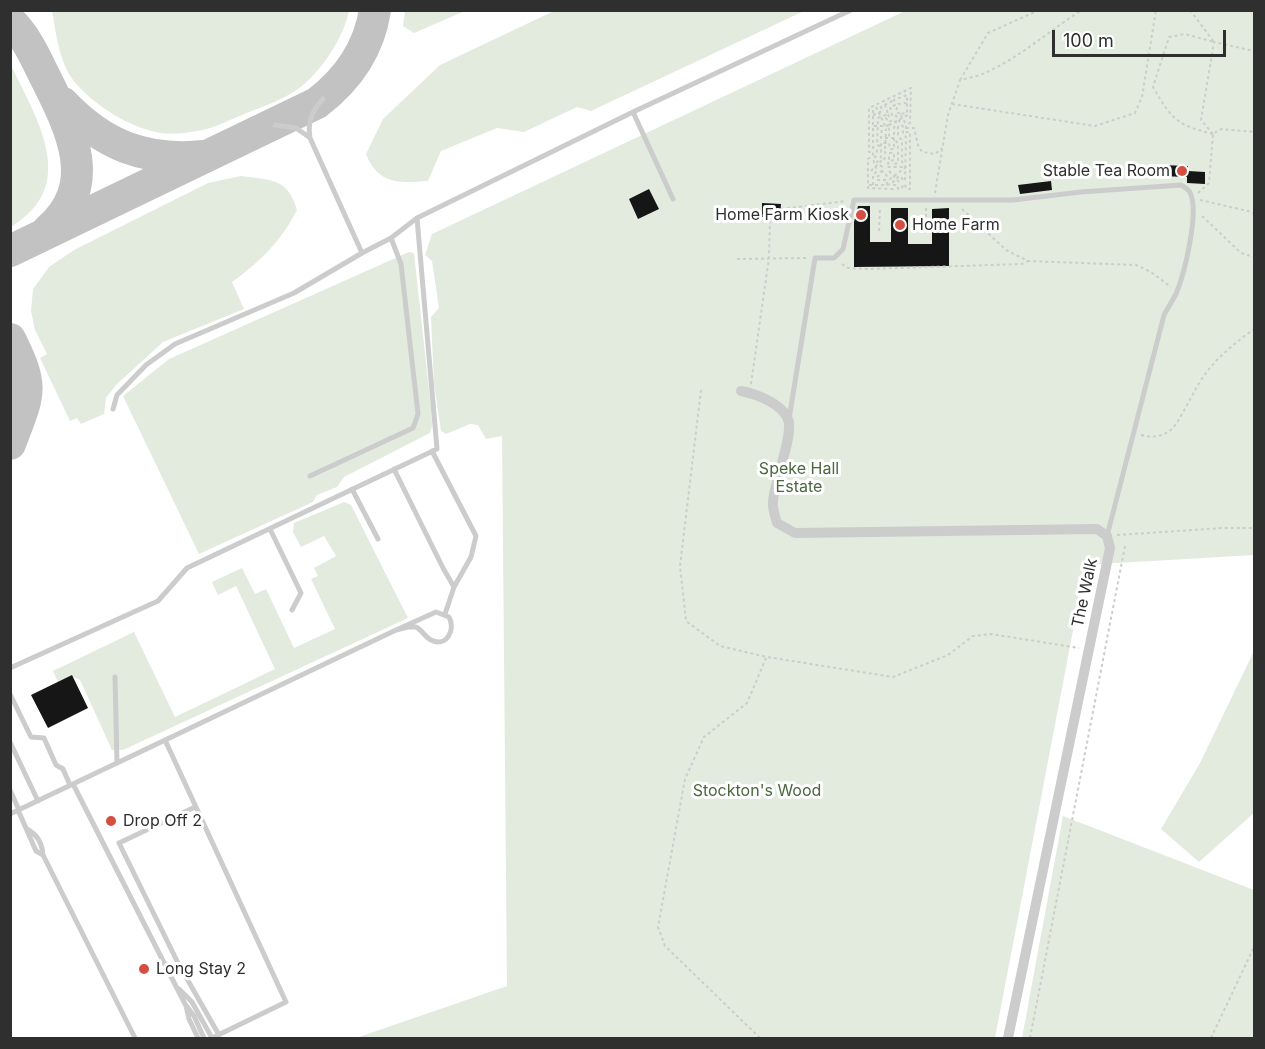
<!DOCTYPE html>
<style>
body{margin:0}
#map{position:relative;width:1265px;height:1049px;overflow:hidden;background:#fff;font-family:Inter,sans-serif}
canvas{display:block}
.frame{position:absolute;inset:0;border:12px solid #2f2f2f;pointer-events:none}
.scale{position:absolute;left:1052px;top:30px;width:174px;height:27px;box-sizing:border-box;border:3px solid #2f2f2f;border-top:0;padding-left:8px;font-size:18px;line-height:21px;white-space:nowrap;color:#2f2f2f;-webkit-text-stroke:4px #fff;paint-order:stroke}
</style>
<div id="map">
<canvas width="1265" height="1049"></canvas>
<div class="frame"></div>
<div class="scale">100 m</div>
</div>
<script>
const ctx = document.querySelector('canvas').getContext('2d');
ctx.lineJoin = 'round';
function fill(path, color) { ctx.fillStyle = color; ctx.fill(path, 'evenodd'); }
function stroke(path, color, width, dash) { ctx.strokeStyle = color; ctx.lineWidth = width; ctx.lineCap = dash ? 'butt' : 'round'; ctx.setLineDash(dash || []); ctx.stroke(path); }
function write(font, color, halo, rows, align = 'center') {
  ctx.font = font + ' Inter,sans-serif'; ctx.lineWidth = 6; ctx.setLineDash([]); ctx.textBaseline = 'middle'; ctx.strokeStyle = halo; ctx.fillStyle = color; for (const [text, x, y, turn = 0] of rows) {
    ctx.save(); ctx.translate(x, y); ctx.rotate((+turn || 0) * Math.PI / 180); ctx.textAlign = isNaN(turn) ? turn : align; if (halo) ctx.strokeText(text, 0, 0); ctx.fillText(text, 0, 0); ctx.restore();
  }
}
const green = new Path2D(`
 M52 11V10L349 11C343 39 321 72 298 89 284 99 265 106 249 112 233 118 214 129 197 131 186 133 172 135 161 133 130 128 93 105 73 80 59 61 56 33 52 11Z
 M405 11V10L465 11 414 33 403 26Z
 M554 11V10L804 11 591 111 577 107 524 132 497 128 441 151 428 181C400 183 378 185 366 154L383 119 440 65Z
 M905 11H1254V555L1083 565 1076 615 995 1038H356L507 986 502 436 486 439 478 425 470 424 446 434 441 431 434 384 431 317 439 308 432 261 425 255 432 234Z
 M11 65C37 120 80 185 11 227Z
 M241 176C271 180 288 178 297 210 281 241 260 262 232 282L244 309 163 342 116 385 106 398 104 414 81 424 77 418 70 421 40 358 47 354 35 330 31 311 33 289 49 267 74 250 208 183Z
 M409 252 414 253 431 408 432 426 430 433 344 477 337 487 317 495 313 502 199 554 123 396 169 359Z
 M344 502 351 505 408 618 123 750H112L80 680 71 676 58 682 53 671 134 632 175 717 275 669 236 586 218 595 212 582 242 568 255 594 266 589 294 648 335 629 311 579 318 576 314 568 336 556 324 536 301 547 293 532 294 523Z
 M1254 651V813L1199 862 1161 829 1200 763Z
 M1063 816 1254 890V1038H1022Z`);
const taxiway = new Path2D(`
 M10 21C27 37 36 59 46 79 71 129 100 185 48 230
 M63 103C103 145 145 162 204 156
 M10 251 317 103C347 80 369 49 375 10
 M10 339C35 389 29 393 10 444`);
const building = new Path2D(`
 M1161 165 1188 166V171L1205 172V184L1187 183V177L1160 176Z
 M1051 181 1052 190 1020 194 1018 185Z
 M649 189 659 209 638 219 629 199Z
 M762 203 781 204 780 218 762 217Z
 M858 206H870V242H891V208H908V244H932V209L949 208V266L854 267V222Z
 M72 675 88 708 48 728 31 695Z`);
const path = new Path2D(`
 M1190 10 1214 42
 M960 80 988 33 1039 10
 M952 104 1095 126 1135 113 1142 97 1156 10
 M888 114 889 117 886 118 888 122 894 120 898 126
 M900 114 896 111 898 104 907 103
 M873 115 882 111 881 107 894 100
 M884 123 886 131
 M889 125 886 126 889 129V138
 M874 126H882L881 138H894L898 144V163L894 164V167
 M906 128H914L918 145 922 152 935 154 942 148
 M1213 134C1177 125 1172 120 1153 87L1169 37 1185 34 1214 42
 M1213 134 1201 120 1214 42 1254 51
 M880 146 877 145 878 118 888 114 885 105
 M883 159 889 157V161
 M881 170 890 179 906 167H887L889 161 894 160V153H885V149
 M869 185H887V180H877V177L881 174 882 167 877 162 881 157V143H889L890 149H894V127L898 126V136L902 140V162L906 167
 M873 185V175L877 171 873 159 876 156 877 150 873 148V106
 M887 185 891 184 899 176 905 181 906 137 903 134V127L895 114 892 115 890 107 895 105 894 100 907 95V113L900 114 906 124V132H910V189H907L904 184 901 189H898L897 185H894L893 189 868 188V159L873 155V152H869V108L911 88 910 123 906 124
 M935 193 948 115 960 80C969 78 979 76 987 72 1022 56 1050 30 1082 10
 M1198 193 1209 183 1213 134 1221 129 1254 132
 M1200 200 1252 212 1254 214
 M926 208V232
 M781 209 846 201
 M962 209 1006 250 1028 261 1136 265 1151 272 1171 287
 M1202 216 1241 253 1254 257
 M879 231 880 207
 M737 259 806 258
 M842 264 848 268 868 269 1022 264 1028 261
 M751 384 769 258 770 218
 M701 390 680 566 686 621 720 646 767 657 893 677 948 655 973 636 991 634 1079 648
 M1141 435C1153 438 1162 437 1172 429 1180 421 1195 388 1203 377 1217 357 1235 343 1254 329
 M1117 535 1223 528H1254
 M760 1038 665 946 658 927 685 779 704 737 747 703 766 658
 M1030 1038 1125 546
 M1211 1038 1254 947`);
const lane = new Path2D(`
 M323 99C312 110 307 122 310 138L362 253 391 238
 M633 112 673 199
 M275 125 296 128 309 137
 M113 409 117 395 146 365 175 344 294 293 362 253
 M789 419 815 258H834L843 249 854 200H1013L1081 192 1181 185C1184 187 1187 188 1189 191 1201 208 1184 275 1176 294 1172 301 1168 308 1164 315L1107 536
 M432 451 476 536 471 557 454 587 445 614
 M394 469 443 568 454 587
 M310 476 413 428 418 414 401 264 391 238 417 218 633 112 851 10
 M352 489 378 539
 M270 529 301 593 292 610
 M436 612 449 617C456 629 447 648 431 640 425 637 422 630 416 627H408L396 630Z
 M10 668 158 601 187 568 437 449 417 218
 M115 677 117 763
 M10 694 31 737 44 738 56 765 63 769 70 785
 M165 740 286 1002 212 1038
 M10 742 38 801
 M73 784 185 1004 194 1016 204 1038
 M10 790 19 810
 M195 807 119 843 178 963 219 1035
 M18 810 36 851 43 855
 M10 814 396 630
 M27 829C37 835 42 842 43 855L135 1038
 M179 989 192 1002 212 1038
 M186 1006 189 1019 198 1038`);
const street = new Path2D(`
 M741 391C757 394 786 405 789 423 791 442 775 480 773 501 772 508 775 516 777 523L795 533 1097 529 1107 536 1110 548 1008 1038`);
const pathBridge = new Path2D(`
 M876 107 884 123
 M889 125 908 115
 M885 149 886 131
 M871 171 883 159
 M889 171 900 183`);
const markers = [
 [1182,171,6,"#d54e42"],
 [861,215,6,"#d54e42"],
 [900,225,6,"#d54e42"],
 [111,821,6,"#d54e42"],
 [144,969,6,"#d54e42"]
];
const poiNames = [
 ["Stable Tea Room",1170,171,"right"],
 ["Home Farm Kiosk",849,215,"right"],
 ["Home Farm",912,225],
 ["Drop Off 2",123,821],
 ["Long Stay 2",156,969]
];
const parkNames = [
 ["Speke Hall",799,469],
 ["Estate",799,487],
 ["Stockton's Wood",757,791]
];
const streetNames = [
 ["The Walk",1085,593,-78]
];
fill(green, '#e3ebde');
stroke(taxiway, '#c2c2c2', 32);
fill(building, '#161616');
stroke(path, '#ccc', 2, [3, 3]);
stroke(lane, '#ccc', 5);
stroke(street, '#ccc', 10);
stroke(pathBridge, '#ccc', 2, [3, 3]);
for (const [x, y, r, color] of markers) { const dot = new Path2D(); dot.arc(x, y, r, 0, 2 * Math.PI); ctx.fillStyle = color; ctx.fill(dot); stroke(dot, '#fff', 2); }
write('16px', '#2f2f2f', '#fff', poiNames, 'left');
write('16px', '#4c6740', '#fff', parkNames);
write('16px', '#2f2f2f', '#fff', streetNames);
</script>
